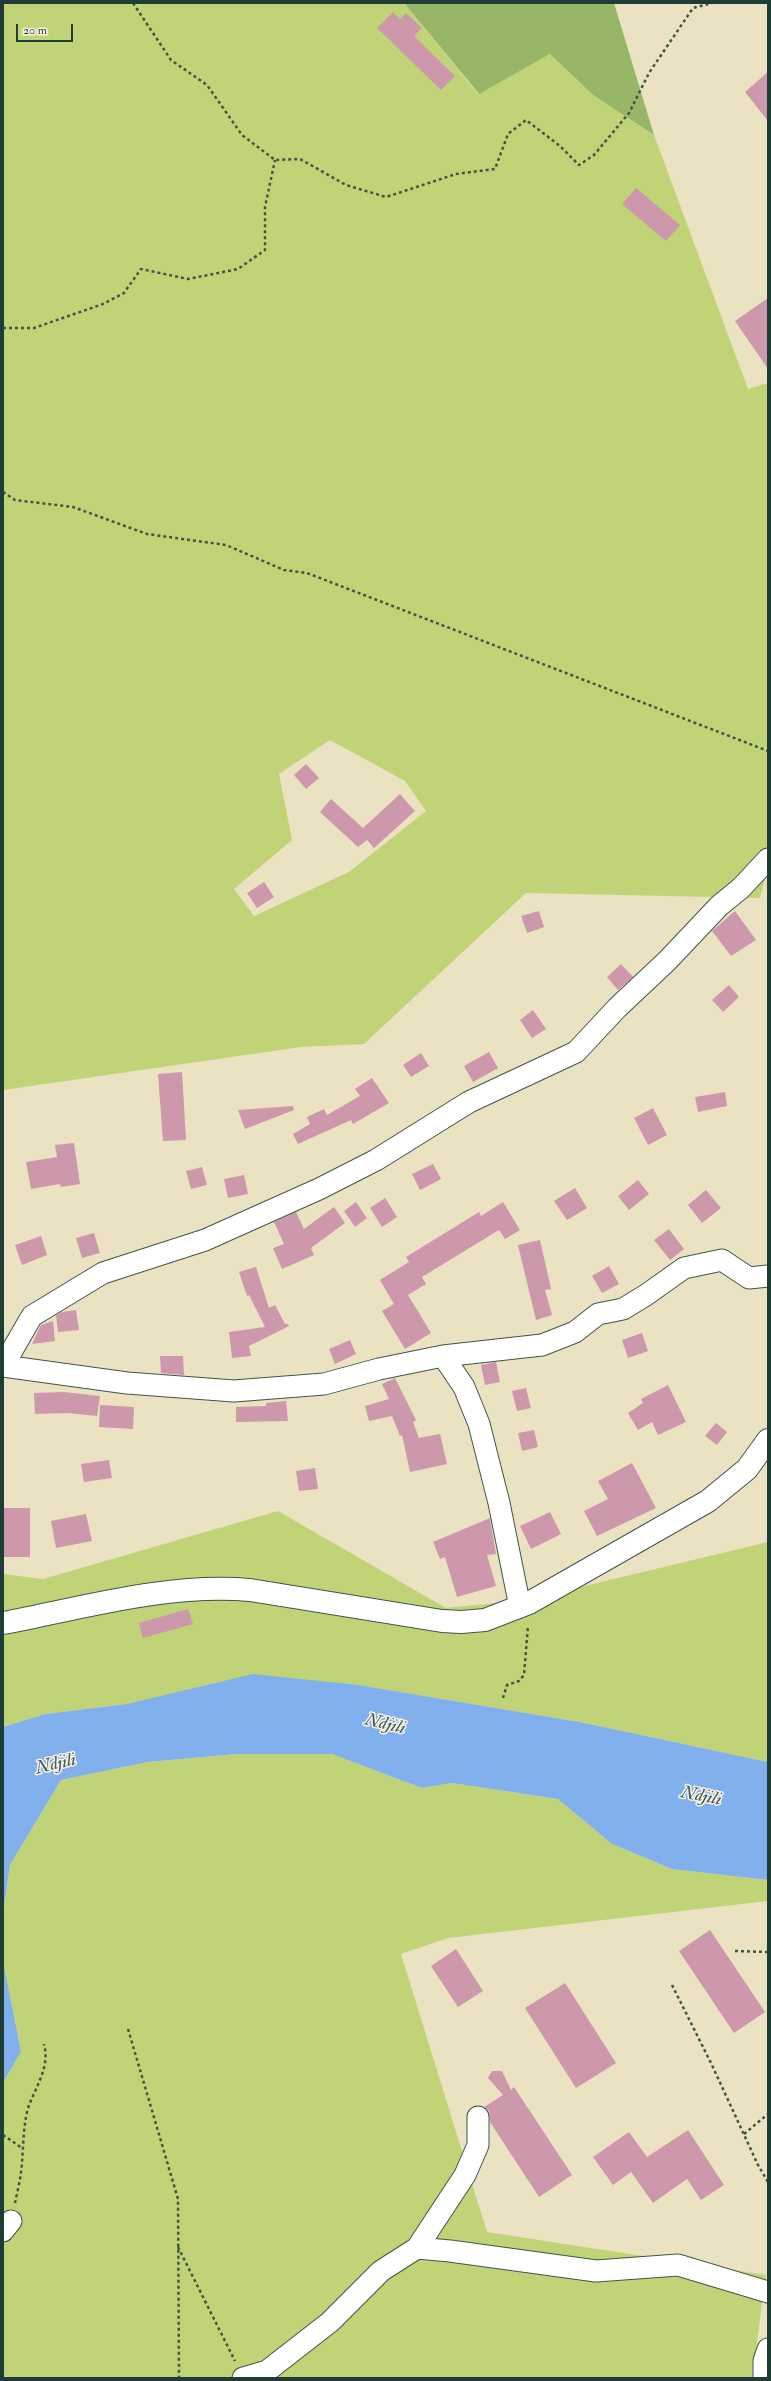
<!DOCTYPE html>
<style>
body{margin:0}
#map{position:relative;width:771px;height:2381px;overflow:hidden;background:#ebe2c1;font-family:"IM FELL Double Pica",serif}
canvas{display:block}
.frame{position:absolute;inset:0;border:4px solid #1f3d34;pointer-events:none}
.scale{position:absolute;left:16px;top:24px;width:57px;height:18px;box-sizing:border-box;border:2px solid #1f3d34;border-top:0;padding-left:5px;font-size:12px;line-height:14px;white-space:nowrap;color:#1f3d34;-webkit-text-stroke:3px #fcf5e5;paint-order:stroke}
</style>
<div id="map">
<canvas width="771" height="2381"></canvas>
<div class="frame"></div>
<div class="scale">20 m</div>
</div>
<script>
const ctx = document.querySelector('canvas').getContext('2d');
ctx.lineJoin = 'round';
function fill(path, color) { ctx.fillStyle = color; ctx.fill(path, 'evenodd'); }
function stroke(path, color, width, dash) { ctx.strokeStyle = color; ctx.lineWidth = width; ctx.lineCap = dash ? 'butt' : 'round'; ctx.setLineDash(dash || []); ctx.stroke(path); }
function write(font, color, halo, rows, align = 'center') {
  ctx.font = font + ' "IM FELL Double Pica",serif'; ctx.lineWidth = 3; ctx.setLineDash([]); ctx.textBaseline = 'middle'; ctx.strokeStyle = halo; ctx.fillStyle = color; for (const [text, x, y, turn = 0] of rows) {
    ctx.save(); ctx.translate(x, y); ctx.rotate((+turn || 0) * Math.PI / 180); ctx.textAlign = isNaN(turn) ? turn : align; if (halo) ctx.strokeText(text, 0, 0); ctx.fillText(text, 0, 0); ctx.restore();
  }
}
const green = new Path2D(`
 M3 3H404L478 94 550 54 593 95 654 135 748 389 768 383V868L760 898 526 893 364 1044 301 1047 3 1090ZM330 740 405 781 426 811 349 872 254 916 234 889 292 840 279 774Z
 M278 1511 446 1608 526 1600 768 1542V1762L580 1722 359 1685 127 1704 45 1714 3 1727V1574L43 1579Z
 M236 1754H332L422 1788 452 1783 558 1799 612 1844 672 1869 768 1880V1901L448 1938 401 1954 487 2232 766 2275 752 2378H3V2083L21 2050 3 1964V1913L10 1865 61 1780 148 1762Z`);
const forest = new Path2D(`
 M404 3H614L654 135 593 95 550 54 479 94Z`);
const water = new Path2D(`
 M253 1674 359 1685 580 1722 768 1762V1880L672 1869 612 1844 558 1799 452 1783 422 1788 332 1754H236L148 1762 61 1780 10 1865 3 1913V1727L45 1714 127 1704Z
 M3 1962 21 2051 3 2083Z`);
const building = new Path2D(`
 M393 12 400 19 406 13 422 28 414 36 455 76 441 90 377 28Z
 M768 72V121L745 92Z
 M636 188 680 225 666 241 622 204Z
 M768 298V369L735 321Z
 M306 764 319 778 306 789 294 775Z
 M400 794 415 811 374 848 367 840 358 847 320 812 331 799 363 828Z
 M264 882 274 897 257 908 247 893Z
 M539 911 544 927 527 933 521 916Z
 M735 911 756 940 731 956 712 931Z
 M621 964 633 977 618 990 607 977Z
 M729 985 739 997 723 1012 712 1000Z
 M533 1010 546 1029 532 1038 520 1020Z
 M489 1052 498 1068 473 1082 464 1066Z
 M421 1053 429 1066 411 1077 403 1065Z
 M182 1072 186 1140 163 1141 158 1074Z
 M372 1078 389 1103 353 1124 351 1120 298 1144 293 1134 310 1124 307 1117 324 1109 327 1115 360 1096 355 1089Z
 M725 1092 727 1106 698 1112 695 1097Z
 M293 1106 294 1110 245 1129 238 1110Z
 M653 1108 667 1135 648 1145 634 1118Z
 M74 1143 80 1184 61 1187 60 1184 31 1189 26 1162 57 1157 55 1145Z
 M433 1164 441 1179 420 1190 412 1174Z
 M202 1167 207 1185 191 1189 186 1171Z
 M244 1175 248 1194 228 1198 224 1179Z
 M638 1180 649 1194 629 1210 618 1196Z
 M575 1188 587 1208 567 1220 554 1201Z
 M706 1190 721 1208 702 1223 688 1205Z
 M385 1198 397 1217 382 1227 370 1208Z
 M356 1202 367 1218 355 1227 344 1211Z
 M503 1202 520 1230 505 1239 499 1230 422 1277 426 1284 408 1295 431 1333 405 1349 382 1311 394 1304 380 1280 409 1262 406 1257 479 1212 481 1216Z
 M334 1207 345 1223 311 1248 314 1255 282 1269 273 1248 284 1244 274 1222 296 1212 304 1229Z
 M669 1229 684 1249 670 1260 654 1240Z
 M94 1233 100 1253 82 1258 76 1238Z
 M41 1236 47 1255 22 1265 15 1245Z
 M540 1240 551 1289 545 1290 552 1315 536 1320 518 1245Z
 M609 1266 619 1284 602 1293 592 1276Z
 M256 1267 269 1308 275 1305 285 1324H288L289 1326 249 1346 251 1356 232 1358 229 1332 265 1327 249 1295 247 1296 239 1272Z
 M76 1310 79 1330 58 1332 56 1315 62 1312Z
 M53 1321 55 1341 32 1344 41 1325Z
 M642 1333 648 1351 628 1358 622 1340Z
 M350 1340 356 1354 335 1364 329 1349Z
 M160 1356H183L184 1375 161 1373Z
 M496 1362 500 1382 485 1385 481 1365Z
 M395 1378 416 1420 413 1422 419 1438 440 1434 447 1464 410 1472 402 1435 400 1436 392 1416 369 1421 365 1406 389 1399 382 1384Z
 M668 1385 686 1422 658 1435 652 1422 638 1430 628 1413 643 1403 641 1399Z
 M526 1388 531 1408 517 1411 512 1391Z
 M64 1392 100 1396 97 1416 68 1413 35 1414 34 1393Z
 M286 1401 288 1421 236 1422V1407L266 1406V1403Z
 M100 1405 134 1407 133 1429 99 1427Z
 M716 1423 727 1432 717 1445 705 1436Z
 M534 1430 538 1447 522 1451 518 1433Z
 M109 1460 112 1478 84 1482 81 1464Z
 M632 1463 656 1508 597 1536 584 1511 608 1499 598 1481Z
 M315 1468 318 1489 299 1491 296 1471Z
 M3 1508H30V1557H3Z
 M550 1512 561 1534 531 1549 520 1526Z
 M86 1514 92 1541 56 1548 51 1521Z
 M490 1518 496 1554 487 1555 496 1586 457 1597 445 1557 440 1559 433 1542Z
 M188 1609 193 1624 143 1638 139 1623Z
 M710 1930 765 2012 734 2033 679 1951Z
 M456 1949 483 1991 458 2007 431 1966Z
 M565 1983 616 2063 576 2088 525 2008Z
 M492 2071H502L511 2090 514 2087 572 2175 539 2197 490 2122 489 2111 484 2107 503 2095 488 2078Z
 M688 2130 724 2185 701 2200 687 2179 653 2203 631 2172 613 2185 593 2157 629 2132 647 2157Z`);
const path = new Path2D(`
 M133 3 171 60 207 85 242 135 275 160 300 159 346 185 386 197 456 174 495 169 508 134 526 120 560 146 579 165 594 155 629 113 649 73 693 8 712 3
 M3 328H34L103 304 124 293 141 269 188 279 238 269 265 250V207L275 160
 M3 492 15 500 73 507 147 534 226 545 284 570 307 573 768 751
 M503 1698 507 1685 519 1681 524 1675 528 1626
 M735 1951 768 1952
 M672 1985 711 2063 758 2165 768 2182
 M128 2029 178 2199 179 2378
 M744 2134 768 2114
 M3 2135 22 2148
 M15 2203C17 2193 20 2182 21 2172 24 2150 22 2127 29 2105 37 2085 50 2066 44 2044
 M178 2247 235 2361`);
const minor = new Path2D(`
 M443 1356 464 1387 479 1424 499 1503 520 1607
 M3 1366 32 1316 103 1273 205 1240 319 1189 376 1160 469 1102 576 1052 617 1008 667 961 719 906 741 888 768 859
 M3 1366 127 1383 234 1391 324 1384 379 1369 443 1356 542 1345 575 1332 598 1314 623 1309 646 1295 684 1268 722 1260 749 1278 768 1276
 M3 2231 11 2221
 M417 2248 450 2251 596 2271 678 2265 768 2292
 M243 2378 267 2371 330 2322 381 2271 417 2248 465 2175 478 2145V2117
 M764 2378V2361L768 2349`);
const tertiary = new Path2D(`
 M3 1623C83 1608 167 1583 250 1590L442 1621 461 1622 485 1620 529 1603 708 1501 747 1469 768 1440`);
const waterNames = [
 ["Ndjili",385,1725,13],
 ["Ndjili",56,1765,-14],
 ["Ndjili",701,1797,11]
];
fill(green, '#c0d477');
fill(forest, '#98b668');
fill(water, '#82b0ec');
fill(building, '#cd98ac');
stroke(minor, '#3e5649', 23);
stroke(tertiary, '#3e5649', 24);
stroke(path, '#3e5649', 2.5, [3, 3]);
stroke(minor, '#fff', 21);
stroke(tertiary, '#fff', 22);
write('italic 18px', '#385a62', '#fcf5e5', waterNames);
</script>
